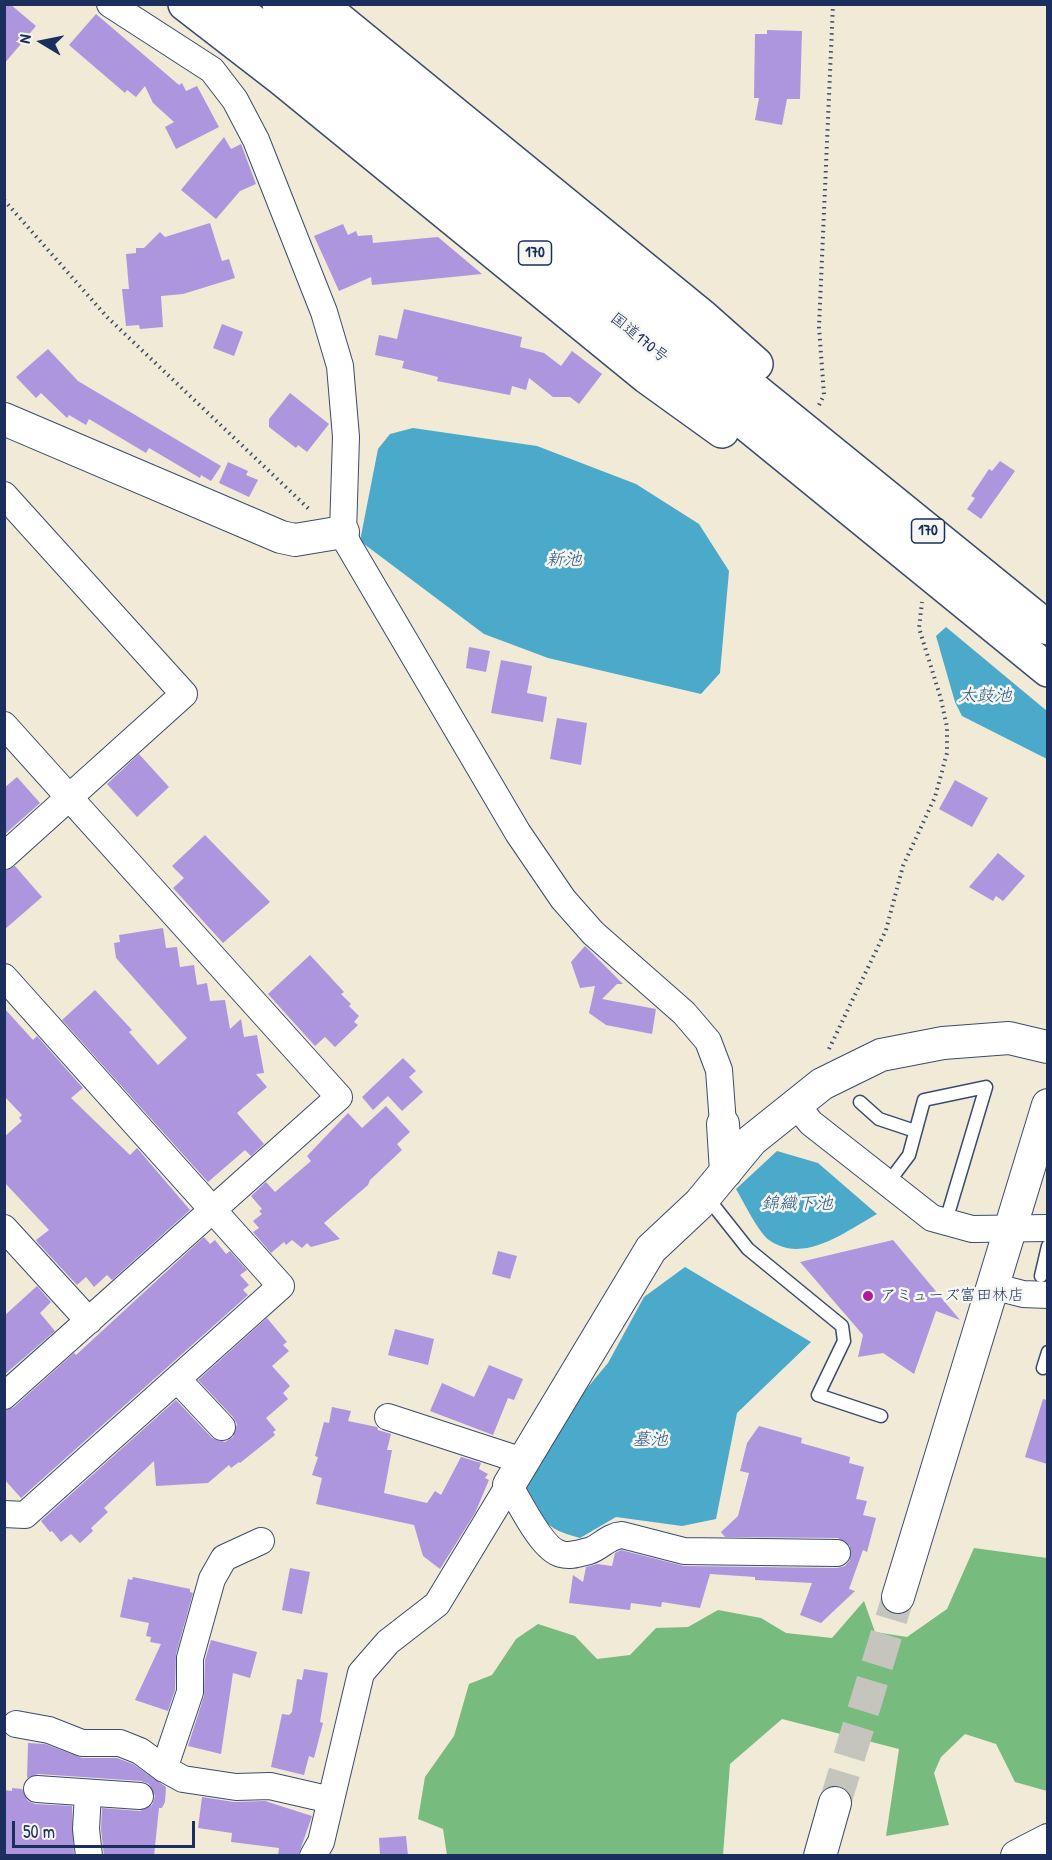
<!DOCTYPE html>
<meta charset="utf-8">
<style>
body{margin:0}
#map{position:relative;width:1052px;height:1860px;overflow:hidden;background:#f0ead6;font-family:"Patrick Hand",sans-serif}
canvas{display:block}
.frame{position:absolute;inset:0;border:6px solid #1b2f5e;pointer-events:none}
.north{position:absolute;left:12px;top:12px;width:60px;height:60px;-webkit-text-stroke:4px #f6f6f2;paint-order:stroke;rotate:280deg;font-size:16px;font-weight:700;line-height:24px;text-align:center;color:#1b2f5e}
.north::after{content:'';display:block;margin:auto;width:21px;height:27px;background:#1b2f5e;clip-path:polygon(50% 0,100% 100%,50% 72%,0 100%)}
.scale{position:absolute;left:12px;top:1821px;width:183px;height:27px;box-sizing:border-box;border:3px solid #1b2f5e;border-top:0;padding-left:8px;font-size:18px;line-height:21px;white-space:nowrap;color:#1b2f5e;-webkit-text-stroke:4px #f6f6f2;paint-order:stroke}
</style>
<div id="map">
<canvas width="1052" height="1860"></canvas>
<div class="frame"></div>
<div class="north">N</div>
<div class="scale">50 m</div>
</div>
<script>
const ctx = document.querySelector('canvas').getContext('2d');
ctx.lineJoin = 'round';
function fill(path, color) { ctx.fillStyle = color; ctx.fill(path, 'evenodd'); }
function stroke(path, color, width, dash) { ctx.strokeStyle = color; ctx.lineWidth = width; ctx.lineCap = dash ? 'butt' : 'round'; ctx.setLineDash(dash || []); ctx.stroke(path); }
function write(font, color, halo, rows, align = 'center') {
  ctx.font = font + ' "Patrick Hand","Klee One",sans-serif'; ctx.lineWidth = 5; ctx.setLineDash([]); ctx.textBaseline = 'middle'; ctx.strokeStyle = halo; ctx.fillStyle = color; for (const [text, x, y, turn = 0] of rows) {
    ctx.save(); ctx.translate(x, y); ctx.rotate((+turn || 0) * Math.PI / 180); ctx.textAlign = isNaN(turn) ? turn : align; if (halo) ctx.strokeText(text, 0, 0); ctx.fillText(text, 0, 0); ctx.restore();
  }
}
const forest = new Path2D(`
 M974 1548 1047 1558V1791L1015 1782 996 1744 965 1734 941 1757 934 1773 949 1825 886 1836 899 1749 782 1719 730 1764 723 1855H447L443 1829 418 1819 425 1777 454 1736 469 1684 492 1675 516 1639 538 1624 575 1636 597 1659 630 1655 656 1628 688 1627 718 1610 761 1618 786 1633 832 1638 864 1601 875 1632 907 1637 947 1609Z`);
const water = new Path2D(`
 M413 428 537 446 636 484 699 524 729 571 720 673 701 694 548 658 484 634 360 541 378 449 390 434Z
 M946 627 1047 711V759L962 716 955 702 936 636Z
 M777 1151 818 1163 877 1214C846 1231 804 1265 769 1240 759 1233 743 1201 736 1189Z
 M685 1267 811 1342 737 1413 716 1519 682 1526 616 1517 580 1538C542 1528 541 1518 523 1485L572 1406 608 1363 644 1297Z`);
const building = new Path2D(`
 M4 4H10L36 26 4 64Z
 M96 14 179 85 182 83 186 91 197 86 219 127 176 149 165 127 174 122 153 103 145 86 136 97 127 90 125 93 69 45Z
 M767 30 802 31 800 99H787L782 125 755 120 759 98H754L755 34H767Z
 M224 137 231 149 241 144 256 184 240 191 216 219 181 190Z
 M210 223 222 261 229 259 235 278 183 294 161 296 163 327 140 329 139 325 126 326 122 289H129L126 254 136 253V248H144L160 232 165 237Z
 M343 224 348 235 356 231 358 236 372 235 373 243 438 237 482 274 372 285 371 277 339 291 314 236Z
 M404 309 522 337 520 347 544 353 561 366 572 351 602 374 579 404 570 397H553L529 378 526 390 512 386 510 395 437 381 438 377 402 368 404 361 375 355 379 335 397 339Z
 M222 324 243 332 234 356 213 348Z
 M48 349 78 381 221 466 211 481 201 475 200 478 149 448 146 453 89 419 86 425 69 415 67 418 41 393 36 398 16 377Z
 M290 393 329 424 307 452 298 445 296 448 269 427V419Z
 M1000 461 1015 471 981 519 967 509 975 498 971 496 989 469 992 471Z
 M228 462 248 471 246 475 258 480 249 497 219 483Z
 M469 647 490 651 486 672 466 668Z
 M501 660 532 666 527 693 547 697 543 722 491 713Z
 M557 718 587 723 581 765 550 759Z
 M139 754 169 787 137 817 107 784Z
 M17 777 40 803 4 835V788Z
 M955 780 988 798 972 827 939 809Z
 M205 835 270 902 223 943 173 888 184 878 172 866Z
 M998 853 1025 876 1003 901 996 896 993 901 969 887Z
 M15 866 42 897 4 930V871Z
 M163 928 166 948 177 947 180 967 194 965 197 985 207 983 210 1001 225 1000 230 1029 241 1019 244 1037 257 1035 264 1073 256 1074 267 1087 237 1113 264 1144 251 1156 245 1150 208 1182 62 1020 95 990 132 1030 129 1032 158 1065 187 1038 116 958 114 943 120 942 119 935Z
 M585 946 623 984H617L602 999 656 1009 652 1034 606 1025 589 1013 595 986 580 988 571 962Z
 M310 955 344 992 341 994 351 1004 349 1006 359 1016 354 1022 358 1025 335 1047 325 1037 315 1046 268 994Z
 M4 1008 33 1040 37 1036 83 1088 71 1098 130 1155 137 1148 190 1210 112 1280 107 1275 94 1287 86 1277 77 1285 38 1243 36 1240 49 1230 4 1182V1137L22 1121 19 1118 22 1115 4 1096Z
 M403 1058 416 1071 409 1077 423 1092 402 1111 388 1096 373 1110 362 1097Z
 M386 1106 410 1132 397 1144 402 1150 370 1180 368 1185 324 1223 340 1239 311 1247 307 1243 302 1248 292 1240 286 1245 284 1242 271 1253 253 1232 259 1228 253 1221 262 1214 259 1211 262 1209 251 1196 266 1182 275 1192 311 1161 307 1156 348 1113 362 1128Z
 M204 1237 210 1244 215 1240 226 1254 230 1251 247 1270 240 1275 249 1285 243 1290 248 1295 21 1498 4 1479V1411L14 1407 74 1353 76 1355Z
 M893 1240 960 1320 936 1311 914 1374 883 1353 858 1357 863 1335 800 1262Z
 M498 1251 517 1256 510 1279 492 1274Z
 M37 1286 51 1302 40 1313 55 1331 4 1375V1316Z
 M267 1318 287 1342 283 1345 289 1351 272 1366 290 1386 283 1393 288 1399 266 1418 276 1430 273 1432 275 1435 240 1463 239 1462 231 1468 229 1465 208 1483 156 1486 154 1461 104 1508 108 1512 91 1528 93 1531 80 1543 71 1534 61 1542 52 1531 50 1532 41 1521 176 1400 212 1438 225 1442 233 1437 237 1424 233 1417 198 1380Z
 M395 1329 434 1339 428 1365 388 1355Z
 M489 1365 523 1379 514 1400 508 1398 493 1435 430 1411 442 1383 474 1397Z
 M1043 1399 1047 1400V1464L1025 1457Z
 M332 1407 351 1411 348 1421 377 1427 378 1430 391 1434 387 1450H392L384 1493 427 1503 435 1491 441 1495 461 1457 481 1463 479 1469 488 1474 485 1478 489 1480 475 1513 440 1569 423 1556 414 1525 316 1504 322 1478 312 1475 318 1457 315 1456 324 1422 329 1423Z
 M759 1426 802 1438 801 1443 850 1457 849 1463 864 1467 856 1499 867 1501 863 1515 876 1518 867 1552 863 1550 849 1589 855 1591 821 1623 800 1615 812 1583 755 1580V1577L710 1574 700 1608 662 1602 661 1607 631 1603 630 1610 569 1603 573 1575 583 1582 586 1567 597 1564 612 1566 615 1553 621 1550 684 1566 837 1568 845 1566 850 1560V1546L838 1538 725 1537 721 1532 738 1516 749 1473 740 1471 747 1443Z
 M290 1568 310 1572 302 1614 282 1610Z
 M133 1577 190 1589V1592L193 1593 176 1654 175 1690 168 1711 135 1700 161 1644 150 1642 151 1637 146 1636 149 1623 120 1617 128 1579 132 1580Z
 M211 1640 257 1652 250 1678 233 1673 221 1754 188 1746 204 1696 205 1660Z
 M304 1669 328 1673 320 1722 323 1723 314 1758 309 1756 304 1775 271 1767 282 1714 289 1715 292 1712 297 1679 302 1680Z
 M28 1743 45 1744 82 1758H117L133 1764 166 1787 165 1802 162 1808H159L154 1856H104L101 1829 102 1808 140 1811 152 1805 155 1796 149 1784 141 1781 38 1774 27 1778Z
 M12 1788 22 1789 28 1801 35 1804 72 1806 74 1856H4V1790L12 1791Z
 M202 1797 234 1802 265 1801 312 1816 298 1856H278L279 1848 231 1842 232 1833 198 1828Z
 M406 1836 408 1856H380L379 1838Z`);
const tertiaryTunnel = new Path2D(`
 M835 1803 898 1597`);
const path = new Path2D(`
 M4 200 107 317 311 511
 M819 405 824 395 819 327 833 4
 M829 1049 886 930 903 866 935 797 947 753V727L941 699 919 628 922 602`);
const service = new Path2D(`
 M860 1102 879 1119 915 1131
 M888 1183 909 1155 924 1100 986 1087 945 1224
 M706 1196 748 1249 842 1326 844 1341 818 1395 881 1416
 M1041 1276 1048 1246
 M1043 1368 1048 1352`);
const minor = new Path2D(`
 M110 4 212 70 235 100 256 140 324 312 340 366 346 437 343 532 348 544 518 833 563 899 593 933 684 1013 708 1041 719 1070 723 1124
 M4 495 184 694 4 856
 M4 725 339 1097 4 1396
 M4 977 281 1286 25 1515 4 1514
 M796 1105 811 1123 932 1218 972 1229 1048 1228
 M4 1228 89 1321
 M992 1286 1023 1294 1048 1295
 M177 1379 222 1427
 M388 1417 523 1461
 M16 1724 49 1730 82 1743H120L140 1751 163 1768 183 1779 236 1787 270 1786 331 1800
 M164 1769 190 1692V1658L212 1579 224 1558 261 1541
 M37 1789 140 1796
 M88 1793 86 1829 89 1856
 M313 1856 321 1842 361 1673 388 1642 437 1604 509 1485C519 1501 542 1550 561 1554 570 1557 580 1553 589 1551 601 1547 608 1536 622 1535L684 1551 837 1553`);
const tertiary = new Path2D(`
 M4 419 281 537 295 540 343 532
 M723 1124 726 1172
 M509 1485 651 1249 699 1204 752 1140 822 1084 881 1055 943 1043 1009 1038 1047 1047
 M898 1597 1048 1105
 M820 1856 835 1803
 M1017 1856 1048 1840`);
const trunk = new Path2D(`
 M185 4 282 79 647 377 722 431
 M231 4 1048 670
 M279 4 1048 628
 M320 4 703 317 756 364`);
const markers = [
 [868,1296,6,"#b5179e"]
];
const shields = [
 [535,253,33],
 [928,531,33]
];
const shieldNames = [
 ["170",535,253],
 ["170",928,531]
];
const streetNames = [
 ["国道170号",639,338,39]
];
const poiNames = [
 ["アミューズ富田林店",880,1296]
];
const waterNames = [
 ["新池",564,560],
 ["太鼓池",985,696],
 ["錦織下池",797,1204],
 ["墓池",650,1440]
];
fill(forest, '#78bb7e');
fill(water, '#4ba9ca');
fill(building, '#ad96de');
stroke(tertiaryTunnel, '#c5c5be', 32, [32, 16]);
stroke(service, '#3b4b70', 15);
stroke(minor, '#3b4b70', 28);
stroke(tertiary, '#3b4b70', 34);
stroke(trunk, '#3b4b70', 36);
stroke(path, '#3b4b70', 4, [1.5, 4.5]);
stroke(service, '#fff', 12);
stroke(minor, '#fff', 26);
stroke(tertiary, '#fff', 32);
stroke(trunk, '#fff', 33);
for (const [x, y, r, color] of markers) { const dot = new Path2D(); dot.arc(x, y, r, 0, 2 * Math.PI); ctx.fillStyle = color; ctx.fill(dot); stroke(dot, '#f6f6f2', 2); }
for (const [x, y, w] of shields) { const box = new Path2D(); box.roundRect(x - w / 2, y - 12, w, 24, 4.5); ctx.fillStyle = '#f6f6f2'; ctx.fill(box); stroke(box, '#1b2f5e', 1.5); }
write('bold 15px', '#1b2f5e', null, shieldNames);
write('16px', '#1b2f5e', '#f6f6f2', streetNames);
write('16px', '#1b2f5e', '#f6f6f2', poiNames, 'left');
write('italic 18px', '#2c5a84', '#f6f6f2', waterNames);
</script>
